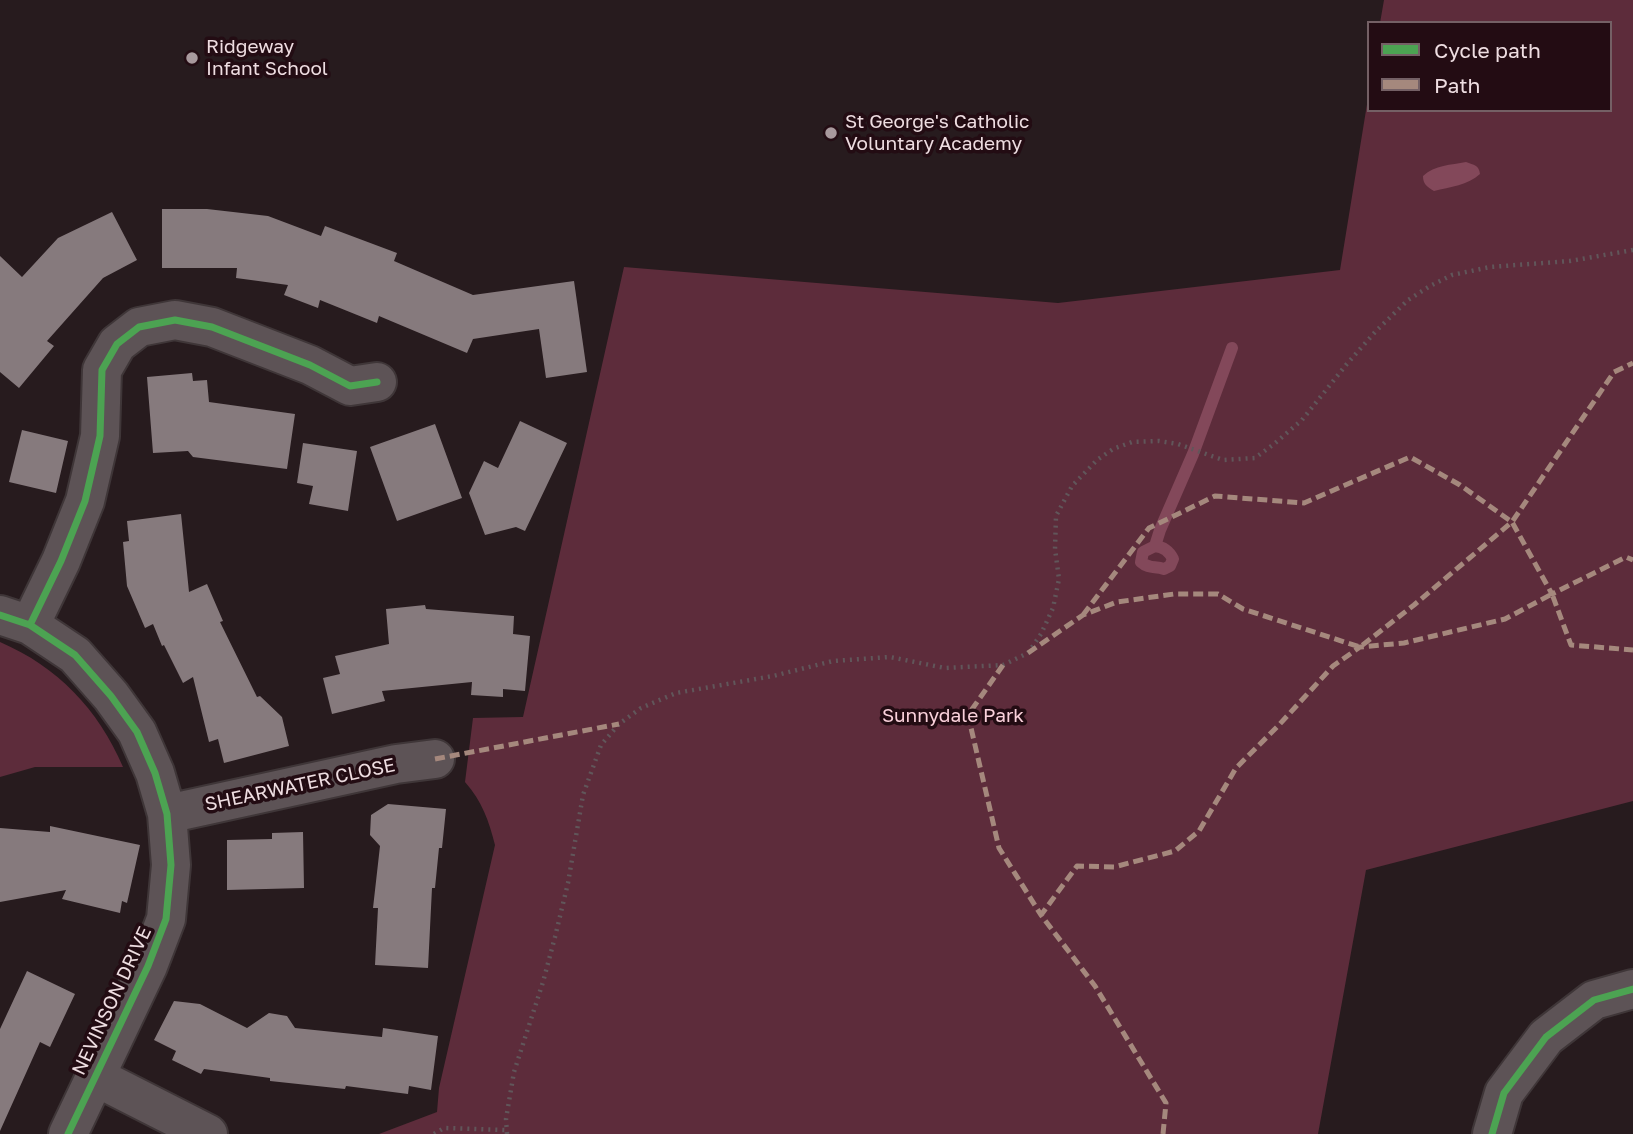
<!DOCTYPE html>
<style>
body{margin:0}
#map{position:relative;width:1633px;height:1134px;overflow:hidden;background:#271b1e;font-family:"Golos Text",sans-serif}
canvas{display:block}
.legend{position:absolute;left:1367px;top:21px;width:245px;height:91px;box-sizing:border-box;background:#230c13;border:2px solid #746065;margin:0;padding:9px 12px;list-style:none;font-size:21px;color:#eedde1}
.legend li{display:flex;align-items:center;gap:14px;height:35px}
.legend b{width:35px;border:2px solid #746065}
</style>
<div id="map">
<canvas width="1633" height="1134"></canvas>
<ul class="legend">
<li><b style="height:9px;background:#4ca352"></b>Cycle path</li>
<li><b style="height:9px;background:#a5887d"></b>Path</li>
</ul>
</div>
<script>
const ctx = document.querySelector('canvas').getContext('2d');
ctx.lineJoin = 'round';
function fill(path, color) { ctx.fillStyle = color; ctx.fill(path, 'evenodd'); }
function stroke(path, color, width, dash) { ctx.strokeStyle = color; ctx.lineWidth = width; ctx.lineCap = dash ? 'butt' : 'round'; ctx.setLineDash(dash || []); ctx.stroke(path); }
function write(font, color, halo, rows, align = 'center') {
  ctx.font = font + ' "Golos Text",sans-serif'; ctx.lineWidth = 7; ctx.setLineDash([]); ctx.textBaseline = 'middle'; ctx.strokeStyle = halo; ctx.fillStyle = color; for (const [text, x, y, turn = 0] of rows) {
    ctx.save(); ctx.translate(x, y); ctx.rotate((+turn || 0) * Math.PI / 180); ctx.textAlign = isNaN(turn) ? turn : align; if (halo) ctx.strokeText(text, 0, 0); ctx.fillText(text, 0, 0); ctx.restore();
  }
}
const green = new Path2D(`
 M1384 0H1633V801L1366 870 1318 1134H379L437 1112 439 1088 495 845C489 821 482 801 465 782L473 718 523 717 624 267 1058 303 1340 270 1369 92V110H1610V23H1380Z
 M0 642C58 667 98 709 123 767H35L0 777Z`);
const water = new Path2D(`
 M1466 162C1474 165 1479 165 1480 174 1468 185 1450 187 1434 191 1427 187 1423 184 1423 176 1435 165 1451 165 1466 162Z`);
const stream = new Path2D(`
 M1155 546 1143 552 1141 562C1149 569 1154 566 1164 569L1170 566 1173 559C1169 551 1164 547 1155 546L1160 530 1193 454 1232 348`);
const building = new Path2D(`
 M162 209H207L268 216 321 236 325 226 397 253 394 261 473 295 574 281 587 372 546 378 539 329 473 339 467 353 379 316 377 323 320 300 318 308 284 295 288 285 236 278 237 268H162Z
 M112 212 137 260 103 278 47 341 54 346 19 388 0 372V256L22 277 58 238Z
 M192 373 193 381 207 380 209 402 295 414 287 469 193 457 188 451 153 453 147 377Z
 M520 421 567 443 525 531 516 527 485 535 469 493 484 461 498 468Z
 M435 424 462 498 397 521 370 447Z
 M22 430 68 441 56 493 9 482Z
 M303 443 357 451 348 511 309 504 313 486 297 483Z
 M181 514 189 592 207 584 223 621 220 622 257 697 260 696 282 717 289 746 224 763 218 739 209 742 193 677 183 683 164 645 162 646 153 624 145 628 127 586 123 542 129 541 127 521Z
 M425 605 426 609 514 616 513 634 530 636 525 691 503 689V697L471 695 472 682 382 691 385 701 332 714 323 678 340 674 335 656 389 644 386 609Z
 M388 804 446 809 442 848H439L435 888H432L428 968 375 965 378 908H373L380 846 370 835 371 815Z
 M50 826 140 845 127 903 122 901 120 913 62 899 66 890 0 902V828L50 832Z
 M303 832 304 888 227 890V840L272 839V833Z
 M27 971 75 994 50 1047 40 1042 0 1131V1029Z
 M174 1001 200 1004 247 1028 269 1013 287 1016 295 1028 382 1037 383 1028 438 1036 431 1090 409 1086 408 1094 346 1086 345 1089 270 1081V1078L204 1069 201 1074 172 1060 176 1051 154 1040Z`);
const path = new Path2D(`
 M434 1134 444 1128 506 1130
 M507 1134 506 1119 514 1072 543 982 555 937 568 883 583 795 601 745 619 724 641 708 676 693 773 676 833 661 890 657 945 668 1003 665 1028 653 1041 634 1053 608 1059 579 1055 549 1056 516 1072 486 1097 460 1113 449 1132 442 1159 441 1178 444 1223 460 1255 458 1274 444 1302 420 1346 365 1376 331 1408 300 1430 286 1452 275 1490 267 1570 261 1633 250`);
const minor = new Path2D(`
 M0 615 30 625 75 655 111 696 137 732 155 773 167 814 171 865 166 919 148 966 68 1134
 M30 625 61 561 85 501 100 436 102 370 117 344 139 327 175 320 212 327 310 365 350 386 377 382
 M167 814 396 764 435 759
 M94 1076 208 1134
 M1492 1134 1504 1093 1546 1037 1594 1000 1633 989`);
const quiet = new Path2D(`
 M1083 615 1149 528 1215 496 1304 503 1410 457 1460 485 1512 522 1614 372 1633 363
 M1028 653 1083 615 1117 602 1174 594H1218L1243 609 1360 647 1414 605 1512 522 1552 594 1626 557 1633 560
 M1003 665 968 715 999 848 1041 915
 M435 759 619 724
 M1163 1134 1166 1103 1095 986 1041 915 1077 866 1114 867 1175 851 1199 831 1236 768 1278 726 1333 666 1360 647 1404 643 1505 619 1552 594 1571 645 1633 650`);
const cycleway = new Path2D(`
 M0 615 30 625 75 655 111 696 137 732 155 773 167 814 171 865 166 919 148 966 68 1134
 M30 625 61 561 85 501 100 436 102 370 117 344 139 327 175 320 212 327 310 365 350 386 377 382
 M1492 1134 1504 1093 1546 1037 1594 1000 1633 989`);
const markers = [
 [192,58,7,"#a8999d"],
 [831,133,7,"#a8999d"]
];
const poiNames = [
 ["Ridgeway",206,47],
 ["Infant School",206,69],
 ["St George's Catholic",845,122],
 ["Voluntary Academy",845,144]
];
const parkNames = [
 ["Sunnydale Park",953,716]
];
const streetNames = [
 ["SHEARWATER CLOSE",300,785,-12],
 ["NEVINSON DRIVE",112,1001,-65]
];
fill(green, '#5d2c3b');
fill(water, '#83485a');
stroke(stream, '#83485a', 12);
fill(building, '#867a7d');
stroke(minor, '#3f3638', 42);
stroke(path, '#61565a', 4.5, [2, 5]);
stroke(minor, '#5d5356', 38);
stroke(quiet, '#a5887d', 5, [10, 5]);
stroke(cycleway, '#4ca352', 7);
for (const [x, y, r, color] of markers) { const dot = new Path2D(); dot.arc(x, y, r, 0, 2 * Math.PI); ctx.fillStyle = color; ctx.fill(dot); stroke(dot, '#230c13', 2.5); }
write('19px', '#eedde1', '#230c13', poiNames, 'left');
write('19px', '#fad1db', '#230c13', parkNames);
write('19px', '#eedde1', '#230c13', streetNames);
</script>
